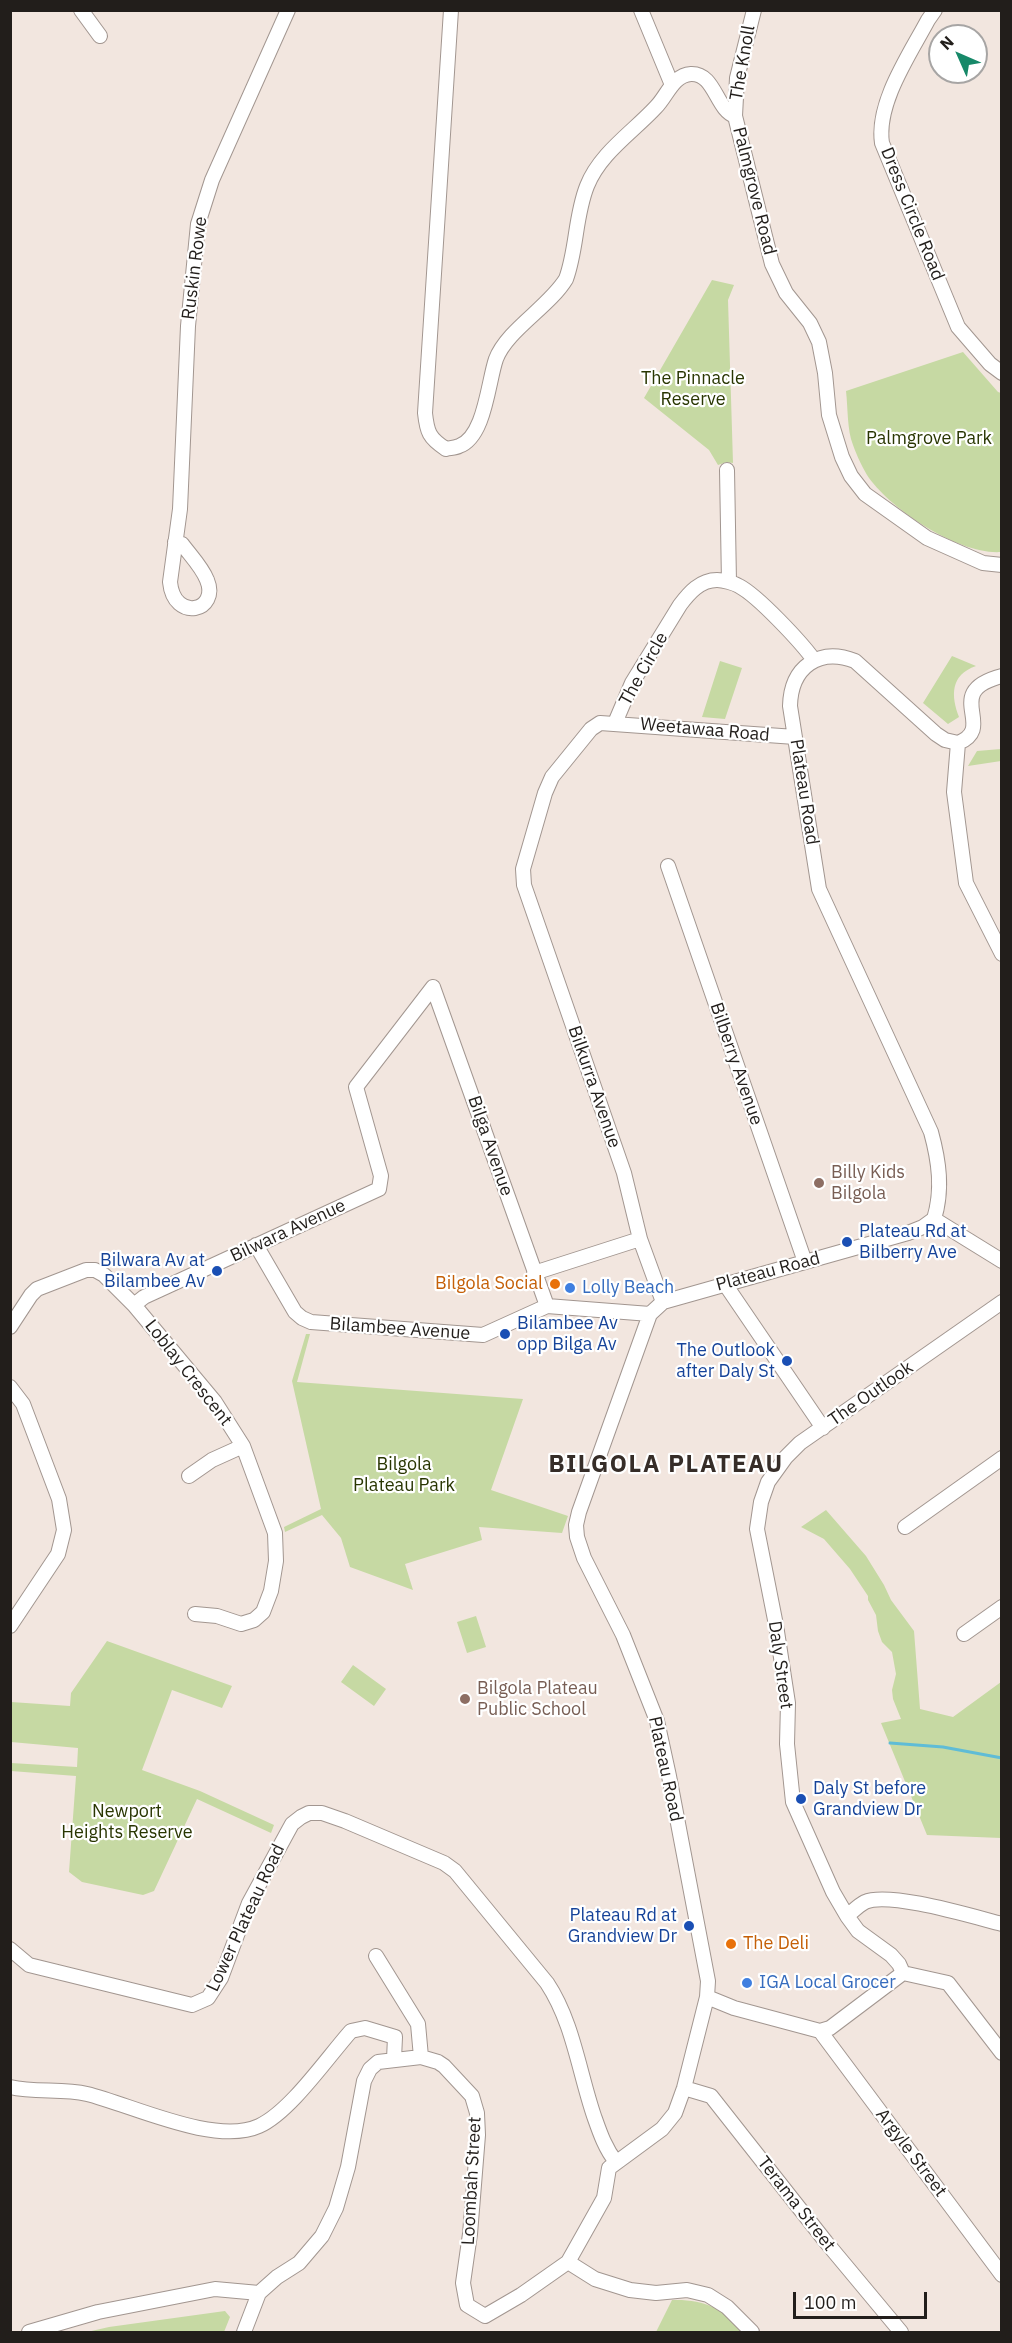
<!DOCTYPE html>
<style>
body{margin:0}
#map{position:relative;width:1012px;height:2343px;overflow:hidden;background:#f2e6df;font-family:"IBM Plex Sans",sans-serif}
canvas{display:block}
.frame{position:absolute;inset:0;border:12px solid #221e1b;pointer-events:none}
.north{position:absolute;left:928px;top:24px;width:60px;height:60px;box-sizing:border-box;background:#fff;border:2px solid #a7a5a4;border-radius:50%;rotate:315deg;font-size:16px;font-weight:700;line-height:24px;text-align:center;color:#221e1b}
.north::after{content:'';display:block;margin:auto;width:21px;height:27px;background:#178969;clip-path:polygon(50% 0,100% 100%,50% 72%,0 100%)}
.scale{position:absolute;left:793px;top:2292px;width:134px;height:27px;box-sizing:border-box;border:3px solid #221e1b;border-top:0;padding-left:8px;font-size:18px;line-height:21px;white-space:nowrap;color:#221e1b;-webkit-text-stroke:4px #fff;paint-order:stroke}
</style>
<div id="map">
<canvas width="1012" height="2343"></canvas>
<div class="frame"></div>
<div class="north">N</div>
<div class="scale">100 m</div>
</div>
<script>
const ctx = document.querySelector('canvas').getContext('2d');
ctx.lineJoin = 'round';
function fill(path, color) { ctx.fillStyle = color; ctx.fill(path, 'evenodd'); }
function stroke(path, color, width, dash) { ctx.strokeStyle = color; ctx.lineWidth = width; ctx.lineCap = dash ? 'butt' : 'round'; ctx.setLineDash(dash || []); ctx.stroke(path); }
function write(font, color, halo, rows, align = 'center') {
  ctx.font = font + ' "IBM Plex Sans",sans-serif'; ctx.lineWidth = 4.5; ctx.setLineDash([]); ctx.textBaseline = 'middle'; ctx.strokeStyle = halo; ctx.fillStyle = color; for (const [text, x, y, turn = 0] of rows) {
    ctx.save(); ctx.translate(x, y); ctx.rotate((+turn || 0) * Math.PI / 180); ctx.textAlign = isNaN(turn) ? turn : align; if (halo) ctx.strokeText(text, 0, 0); ctx.fillText(text, 0, 0); ctx.restore();
  }
}
const green = new Path2D(`
 M712 280 734 285 728 300 733 463 727 462 718 465 709 450 644 398Z
 M963 352 998 392 1001 393V552C960 555 893 511 869 478 863 469 857 456 853 445 847 430 848 408 846 391Z
 M952 656 976 666C950 675 951 696 959 717L948 724 923 703Z
 M720 661 742 668 725 719 702 717Z
 M1001 749V761L968 766 977 751Z
 M306 1334H310L297 1382 523 1399 491 1490 568 1516 562 1533 479 1527 482 1540 405 1564 413 1590 350 1567 341 1538 322 1515 285 1532 284 1527 321 1509 292 1381Z
 M826 1510 866 1556 884 1585 891 1600 914 1631 920 1709 953 1717 1001 1682V1838L927 1835 881 1723 901 1719 893 1699 892 1690 896 1674 892 1652 882 1642 878 1631 876 1615 868 1600V1596L850 1569 824 1539 801 1527Z
 M476 1616 486 1647 467 1653 457 1622Z
 M107 1641 232 1686 222 1708 172 1690 142 1770 200 1791 274 1825 271 1833 197 1799 154 1891 143 1895 82 1882 69 1872 76 1776 11 1771V1763L77 1767 78 1748 11 1742V1702L70 1706 71 1693Z
 M353 1665 386 1689 374 1706 341 1682Z
 M672 2300C702 2299 724 2307 741 2332H656Z
 M225 2311 230 2317 224 2332H87L109 2327Z`);
const stream = new Path2D(`
 M890 1743 943 1747 1002 1758`);
const minor = new Path2D(`
 M81 10 100 36
 M451 10 425 413C427 432 429 438 446 449 450 448 455 448 459 446 485 437 488 382 496 359 507 330 549 307 566 279 577 249 575 216 587 186 600 153 633 132 656 107 667 96 673 75 691 74 715 73 716 110 735 116L772 264 786 293 810 323 819 342 825 373 829 415 842 457 851 476 865 494 927 538 983 563 1002 565
 M641 10 672 85
 M935 10 928 20C910 54 876 103 882 143L958 327 990 364 1002 373
 M735 116 737 78 754 10
 M727 470 729 582
 M175 542 182 544C190 555 202 567 207 580 220 611 174 623 170 582L180 509 188 326 198 224 212 180 288 10
 M615 723 632 683 680 605C689 593 700 580 717 580 723 580 734 583 739 586 758 596 801 642 814 660
 M958 743 954 792 966 883 1002 954
 M668 866 805 1262
 M433 987 547 1306
 M934 1219 1002 1261
 M256 1245 295 1312 302 1318 311 1322 483 1335 547 1306 650 1314
 M534 1273 640 1239
 M725 1284 823 1428
 M663 1302 640 1239 624 1173 524 885 523 869 545 793 552 777 591 729 600 723 795 737
 M134 1305 144 1297 379 1189 381 1176 356 1087 433 987
 M10 1327 31 1295 37 1289 86 1270H95L104 1275 134 1305 215 1402 243 1446 275 1533 276 1561 271 1591 263 1612 254 1620 241 1624 217 1616 195 1614
 M10 1387 23 1404 59 1499 64 1530 58 1554 10 1626
 M189 1476 212 1460 243 1446
 M905 1527 1002 1458
 M964 1634 1002 1607
 M847 1916C852 1912 859 1905 865 1902 889 1891 974 1917 1002 1924
 M10 1949 29 1965 192 2005 208 1998 221 1978 249 1903 286 1835 292 1824 301 1817 309 1813H322L345 1821 444 1863 455 1871 547 1983C573 2022 579 2072 594 2116 600 2133 605 2148 616 2162
 M376 1956 418 2024 421 2057
 M903 1973 899 1964 891 1955 858 1931 847 1916 833 1892 793 1802 787 1744 788 1703 776 1625 757 1529 761 1502 768 1482 786 1457 800 1443 1002 1302
 M903 1973 948 1983 1002 2053
 M707 1997 734 2008 820 2031 830 2028 903 1973
 M820 2031 1002 2275
 M10 2087C35 2093 63 2088 87 2094 132 2105 215 2146 259 2126 290 2112 327 2058 351 2031L365 2028 395 2037 394 2059
 M684 2088 711 2096 826 2242 901 2332
 M568 2262 595 2279 630 2290 656 2293 687 2290 708 2295 727 2307 752 2332
 M29 2332 98 2312 215 2289 259 2293
 M244 2332 259 2293 277 2277 299 2263 322 2236 336 2208 348 2167 364 2081 370 2069 378 2062 421 2057 438 2062 444 2066 472 2096 477 2113 478 2135 470 2234 463 2283 467 2305 485 2316 521 2295 568 2262 604 2198 609 2168 662 2129 675 2113 684 2088 707 1997 708 1981 669 1776 657 1721 623 1635 584 1558 577 1537 576 1525 579 1512 650 1314 663 1302 908 1233 923 1227 934 1219C943 1190 939 1161 931 1132L819 889 790 706C791 667 819 647 855 661L936 734 945 740 958 743C998 727 940 692 1002 676`);
const markers = [
 [819,1183,6,"#8d6e63"],
 [847,1242,6,"#1a4fb4"],
 [217,1271,6,"#1a4fb4"],
 [555,1284,6,"#e8710a"],
 [570,1288,6,"#3f7fe0"],
 [505,1334,6,"#1a4fb4"],
 [787,1361,6,"#1a4fb4"],
 [465,1699,6,"#8d6e63"],
 [801,1799,6,"#1a4fb4"],
 [689,1926,6,"#1a4fb4"],
 [731,1944,6,"#e8710a"],
 [747,1983,6,"#3f7fe0"]
];
const streetNames = [
 ["The Knoll",743,63,-80],
 ["Palmgrove Road",754,191,76],
 ["Dress Circle Road",912,214,68],
 ["Ruskin Rowe",195,268,-83],
 ["The Circle",644,669,-61],
 ["Weetawaa Road",705,730,5],
 ["Plateau Road",804,792,81],
 ["Bilberry Avenue",736,1064,71],
 ["Bilkurra Avenue",594,1087,71],
 ["Bilga Avenue",490,1146,71],
 ["Bilwara Avenue",288,1231,-25],
 ["Plateau Road",768,1272,-15],
 ["Bilambee Avenue",400,1329,4],
 ["Loblay Crescent",188,1373,52],
 ["The Outlook",871,1394,-35],
 ["Daly Street",780,1665,82],
 ["Plateau Road",665,1769,78],
 ["Lower Plateau Road",246,1918,-65],
 ["Argyle Street",911,2153,53],
 ["Loombah Street",472,2181,-87],
 ["Terama Street",796,2204,52]
];
const parkNames = [
 ["The Pinnacle",693,379],
 ["Reserve",693,400],
 ["Palmgrove Park",929,439],
 ["Bilgola",404,1465],
 ["Plateau Park",404,1486],
 ["Newport",127,1812],
 ["Heights Reserve",127,1833]
];
const educationNames = [
 ["Billy Kids",831,1173],
 ["Bilgola",831,1194],
 ["Bilgola Plateau",477,1689],
 ["Public School",477,1710]
];
const transitNames = [
 ["Plateau Rd at",859,1232],
 ["Bilberry Ave",859,1253],
 ["Bilwara Av at",205,1261,"right"],
 ["Bilambee Av",205,1282,"right"],
 ["Bilambee Av",517,1324],
 ["opp Bilga Av",517,1345],
 ["The Outlook",775,1351,"right"],
 ["after Daly St",775,1372,"right"],
 ["Daly St before",813,1789],
 ["Grandview Dr",813,1810],
 ["Plateau Rd at",677,1916,"right"],
 ["Grandview Dr",677,1937,"right"]
];
const foodNames = [
 ["Bilgola Social",543,1284],
 ["The Deli",743,1944,"left"]
];
const shopNames = [
 ["Lolly Beach",582,1288],
 ["IGA Local Grocer",759,1983]
];
const districtNames = [
 ["BILGOLA PLATEAU",666,1465]
];
fill(green, '#c6d9a3');
stroke(stream, '#5fbcd6', 3);
stroke(minor, '#a29690', 16);
stroke(minor, '#fff', 14);
for (const [x, y, r, color] of markers) { const dot = new Path2D(); dot.arc(x, y, r, 0, 2 * Math.PI); ctx.fillStyle = color; ctx.fill(dot); stroke(dot, '#fff', 2); }
write('18px', '#221e1b', '#fff', streetNames);
write('18px', '#293602', '#fff', parkNames);
write('18px', '#785e54', '#fff', educationNames, 'left');
write('18px', '#164399', '#fff', transitNames, 'left');
write('18px', '#c56008', '#fff', foodNames, 'right');
write('18px', '#366cbe', '#fff', shopNames, 'left');
ctx.letterSpacing = '1.5px';
write('bold 24px', '#362d28', '#fff', districtNames);
ctx.letterSpacing = '0px';
</script>
